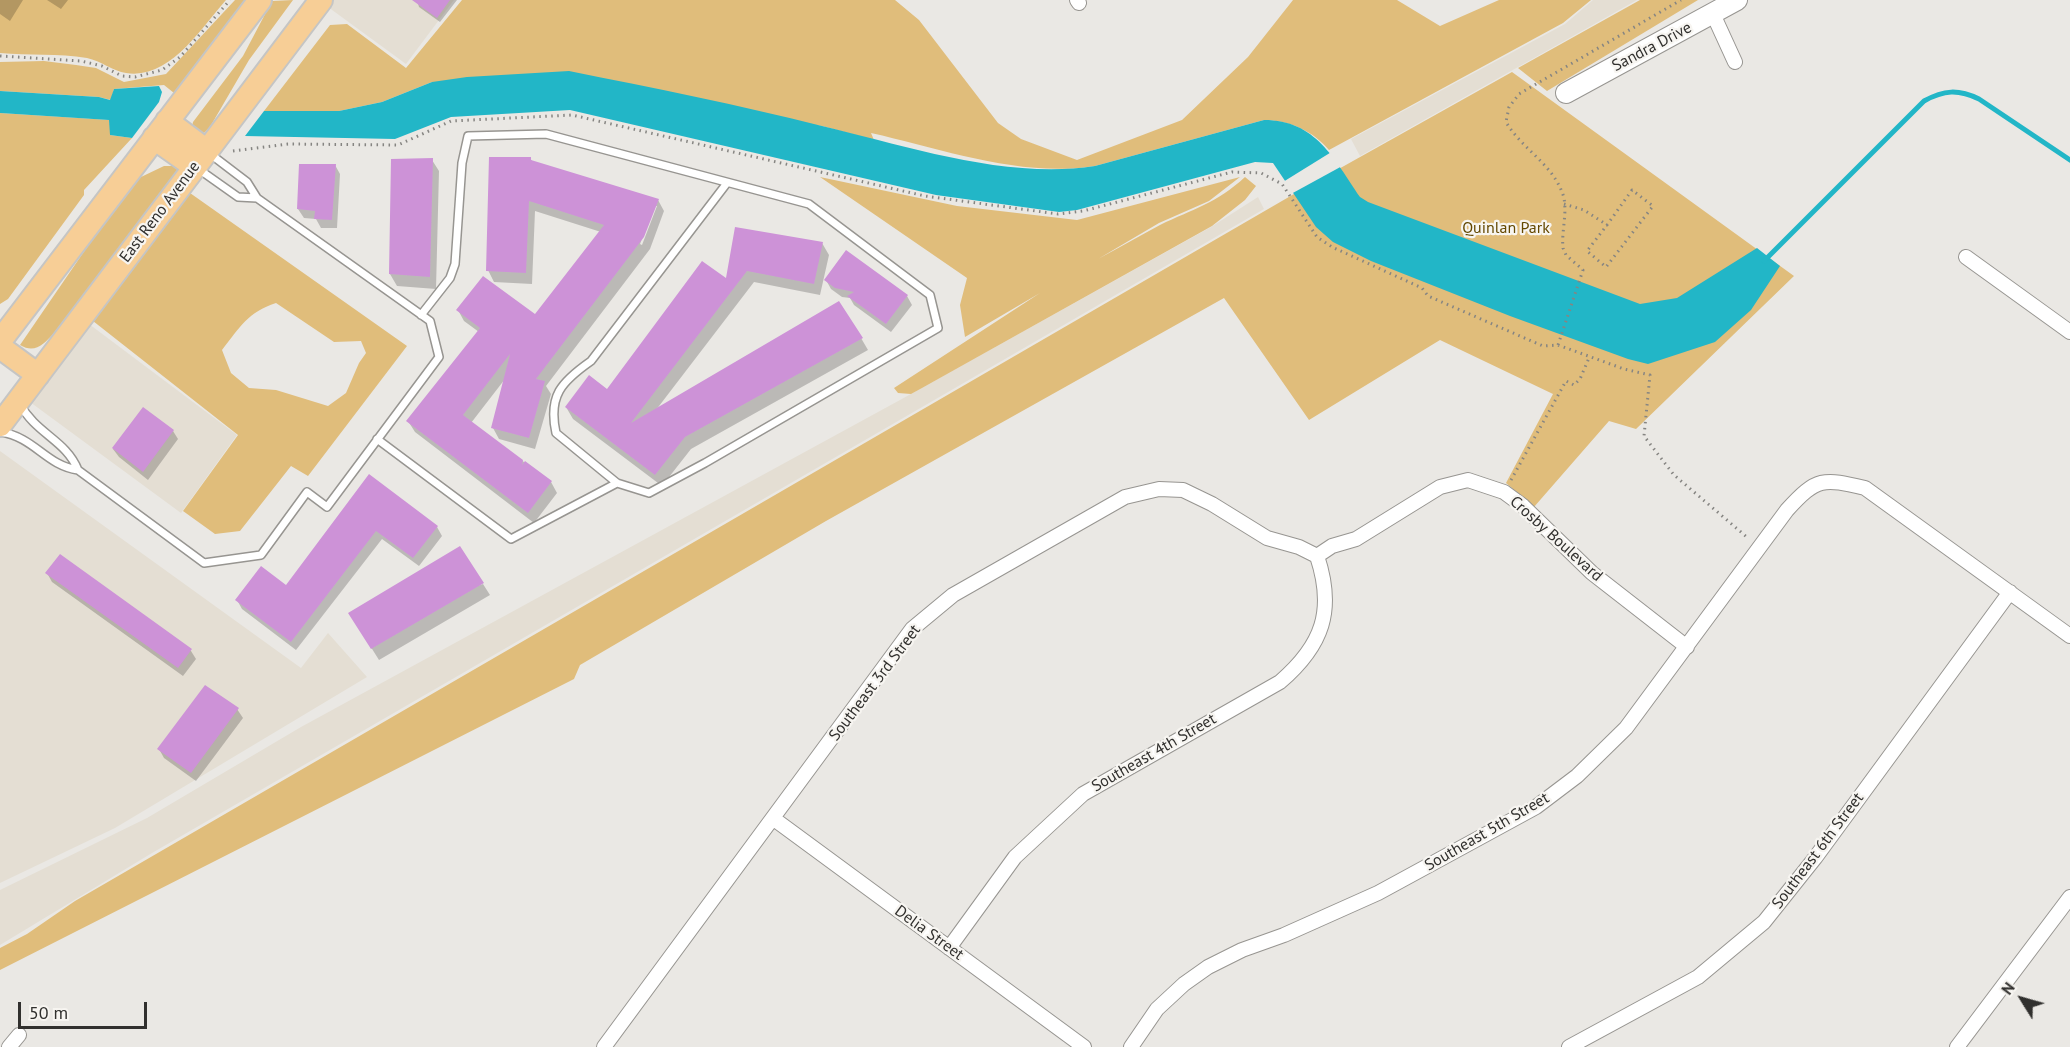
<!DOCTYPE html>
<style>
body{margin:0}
#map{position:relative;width:2070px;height:1047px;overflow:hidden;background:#eae8e4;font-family:"PT Sans",sans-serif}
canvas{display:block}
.north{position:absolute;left:1992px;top:969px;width:60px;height:60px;-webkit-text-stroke:4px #f7f5f1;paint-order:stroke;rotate:307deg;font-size:16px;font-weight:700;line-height:24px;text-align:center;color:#31302e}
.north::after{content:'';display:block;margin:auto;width:21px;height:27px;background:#31302e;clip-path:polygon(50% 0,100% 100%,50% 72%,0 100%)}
.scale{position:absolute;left:18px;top:1002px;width:129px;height:27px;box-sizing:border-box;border:3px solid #31302e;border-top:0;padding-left:8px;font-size:18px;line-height:21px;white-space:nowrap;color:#31302e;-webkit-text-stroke:4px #f7f5f1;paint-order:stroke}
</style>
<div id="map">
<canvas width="2070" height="1047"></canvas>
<div class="north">N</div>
<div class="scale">50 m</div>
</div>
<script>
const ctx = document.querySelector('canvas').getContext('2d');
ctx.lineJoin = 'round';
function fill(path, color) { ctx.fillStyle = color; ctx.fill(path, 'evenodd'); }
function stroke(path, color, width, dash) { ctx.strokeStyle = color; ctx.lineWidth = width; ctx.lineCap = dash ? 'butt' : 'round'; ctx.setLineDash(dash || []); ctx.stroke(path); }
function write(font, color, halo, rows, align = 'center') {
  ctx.font = font + ' "PT Sans",sans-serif'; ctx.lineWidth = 4.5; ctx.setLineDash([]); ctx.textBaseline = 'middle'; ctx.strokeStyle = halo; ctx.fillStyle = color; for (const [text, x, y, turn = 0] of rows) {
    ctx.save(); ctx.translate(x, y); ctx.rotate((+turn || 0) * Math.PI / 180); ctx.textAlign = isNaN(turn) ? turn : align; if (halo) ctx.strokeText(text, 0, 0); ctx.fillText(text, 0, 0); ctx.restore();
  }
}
const built = new Path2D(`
 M333 0H454L406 64 328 7Z
 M1593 0H1637L1360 156 1351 139 1565 24Z
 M1258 197 1264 209 152 853 0 945V890L147 818 301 727 900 400 1211 227Z
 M89 324 237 435 181 513 30 402Z
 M0 451 301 668 328 633 367 677 115 828 0 883Z`);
const green = new Path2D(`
 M0 0H226C201 28 170 80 126 73 113 71 101 61 87 58 58 53 29 56 0 53Z
 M235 0H246L174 93 164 85 114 89 111 100 99 97 0 91V62L44 61 76 65 96 68 124 82 166 74Z
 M293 0 249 60 210 127 204 133 192 127 193 122 243 56 272 1Z
 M462 0H895L919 20 998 123 1021 139 1077 160 1182 120 1248 57 1293 0H1397L1440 26 1499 0H1591L1563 23 1329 150C1313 131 1289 120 1264 120L1095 166C1021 178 943 149 871 133L874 140 822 126 432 82 382 102 339 111H264L330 25 347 24 406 68Z
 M1640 0H1698L1547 91 1518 68Z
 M1512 72 1794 276 1636 429 1609 421 1534 507 1506 483 1553 394 1440 340 1309 420 1224 298 826 521 580 665 574 679 0 970V948L27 934 75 901 1294 194Z
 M0 113 110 120V135L132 138 84 190V195L8 299 0 304Z
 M164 166H175L178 171 54 333C44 344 35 354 20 345L122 196 141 177Z
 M820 177 957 206 1077 220 1240 177 1209 201 1159 223 1098 259C1119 248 1139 236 1160 225 1193 209 1217 203 1245 177L1256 186 1245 200 1212 226 922 388 911 394 898 393 894 388 1040 293 965 337 960 305 967 278Z
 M190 193 407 346 308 476 291 466 240 531 215 534 183 511 238 435 93 321ZM276 303 334 342 361 341 366 353 359 363 346 393 328 406 276 390 249 388 231 373 222 350C240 327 248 312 276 303Z`);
const water = new Path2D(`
 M569 71C654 88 739 105 822 126 907 146 1007 180 1095 166L1264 120C1316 120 1334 159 1360 197L1368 202 1640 304 1677 298 1757 248 1780 266 1751 310 1715 342 1648 364 1628 359 1510 316 1371 261 1333 242 1316 227 1273 163 1255 162 1077 210 1059 212 936 195 570 110 451 117 395 139 245 136 264 111H339L382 102 432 82 467 77Z
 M159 86 162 92 159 102 132 138 110 135 109 120 0 113V91L99 97 110 100 114 89Z`);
const pier = new Path2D(`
 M1333 151 1344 165 1291 194 1283 182Z`);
const shadow = new Path2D(`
 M0 0H23L10 21 0 14Z
 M47 0H68L61 9Z
 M417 0H457L440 22 419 7Z
 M530 158 532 161 658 200 664 211 650 249 546 386 551 394 535 449 499 439 493 428 505 379 471 423 551 482 557 493 534 523 415 432 408 421 479 332 464 321 458 310 536 316 601 232 535 211 532 284 494 282 488 270ZM654 206H657L642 245 640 244Z
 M432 160 439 171 436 289 397 286 390 274Z
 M335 165 340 174 337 228H321L316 219 304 218 298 209Z
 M736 229 822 243 829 255 820 295 754 282 656 410 861 338 868 350 691 449 662 486 573 419 566 407 607 391 727 281Z
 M826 280 907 296 912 305 891 332 854 305 850 298 842 297 831 289Z
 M173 431 178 439 148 480 119 457 113 449Z
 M369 476 437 527 442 536 419 566 382 539 296 650 242 609 237 600 286 587Z
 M47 573 191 651 196 659 183 676 52 582Z
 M483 584 490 595 379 660 357 625Z
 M237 709 243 718 196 781 164 758 159 749Z`);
const stream = new Path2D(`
 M1764 261 1924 101C1944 90 1958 89 1979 99L2070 160`);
const building = new Path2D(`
 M412 0H450L437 18Z
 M489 157H531V160L659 199 644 237 536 379 545 381 529 438 491 428 510 354 463 415 523 460 522 465 525 461 552 481 528 513 406 421 480 328 456 310 483 276 535 314 604 225 529 201 526 273 486 271Z
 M433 158 430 277 389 274 391 159Z
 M299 164H336L332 220 314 219 315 211 297 209Z
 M735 227 823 242 814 284 747 271 631 423 839 301 863 338 685 437 655 475 565 407 589 375 607 389 702 261 726 278Z
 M846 250 908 295 886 324 847 296 854 292 835 288 824 280Z
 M143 407 174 430 143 472 112 448Z
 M369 474 438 526 413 558 376 531 291 642 235 600 261 566 286 585Z
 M460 546 484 583 371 649 348 613Z
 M60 554 192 649 178 668 45 573Z
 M205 685 239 708 191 773 157 749Z`);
const path = new Path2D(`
 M0 56 81 61 102 66 122 76 135 77 162 70 180 57 230 0
 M233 151 288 144 398 145 451 121 572 115 925 196 1058 214 1083 211 1232 172 1261 173 1282 184 1317 237 1332 247 1422 288 1428 296 1543 346 1558 345 1624 369 1650 375 1644 436 1674 475 1748 538
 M1564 204 1584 210 1607 225 1632 190 1653 206 1606 267 1587 251 1607 225
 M1558 345 1583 270 1566 255 1563 248C1561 231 1569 208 1562 192 1551 163 1521 148 1506 122L1509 107 1519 94 1681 0
 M1511 480 1566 381 1574 385 1580 379 1589 358`);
const lane = new Path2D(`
 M197 168 238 197 257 198
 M421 315 450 278 455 264 462 163 468 136 546 134 809 204 930 295 938 328 705 463 649 493 617 483 556 433C548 396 561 382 591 361L727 183
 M20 404C36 434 66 440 78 470
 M0 432C35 437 45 465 78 470L204 563 261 555 307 492 327 507 439 357 430 321 257 198 247 182 209 153
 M377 439 511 539 617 483`);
const street = new Path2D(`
 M1077 0 1079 3
 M1713 14 1735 62
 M1966 257 2070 332
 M1317 556 1332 546 1356 539 1440 487 1468 480 1504 492 1523 506 1592 573 1687 647
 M774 819 1084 1047
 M949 948 1015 857 1083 794 1280 682C1323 645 1335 610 1317 556
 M9 1047 19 1035
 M604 1047 912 629 953 595 1125 497 1159 489 1183 490 1212 504 1267 538 1299 547 1317 556
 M1131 1047 1157 1009 1184 984 1208 967 1242 950 1284 935 1378 893 1536 807 1577 776 1626 728 1787 510C1817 477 1823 478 1865 488L2070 636
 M1569 1047 1698 977 1764 922 1815 858 2010 592
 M1957 1047 2070 897`);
const secondary = new Path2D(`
 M1566 93 1737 0`);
const primary = new Path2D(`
 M167 121 207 151
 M154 138 195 167
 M0 341 260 0
 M0 347 38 375
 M0 425 321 0`);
const streetNames = [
 ["Sandra Drive",1652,47,-28],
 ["East Reno Avenue",160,212,-53],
 ["Crosby Boulevard",1556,539,42],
 ["Southeast 3rd Street",875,683,-53],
 ["Southeast 4th Street",1154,753,-30],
 ["Southeast 5th Street",1487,832,-30],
 ["Southeast 6th Street",1818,851,-53],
 ["Delia Street",929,933,36]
];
const parkNames = [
 ["Quinlan Park",1506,228]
];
fill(built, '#e4ded3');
fill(green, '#e0bd7b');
fill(water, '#22b6c7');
fill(pier, '#eae8e4');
fill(shadow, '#0003');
stroke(stream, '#22b6c7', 5);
fill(building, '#cd92d7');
stroke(lane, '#979591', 10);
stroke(street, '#979591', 16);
stroke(secondary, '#979591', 22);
stroke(primary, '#c5c5c4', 26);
stroke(path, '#868582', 3, [1.5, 4.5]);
stroke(lane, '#fff', 7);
stroke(street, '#fff', 14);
stroke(secondary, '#fff', 20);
stroke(primary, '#f7ce96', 22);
write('16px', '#31302e', '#f7f5f1', streetNames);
write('16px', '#644800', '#f7f5f1', parkNames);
</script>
